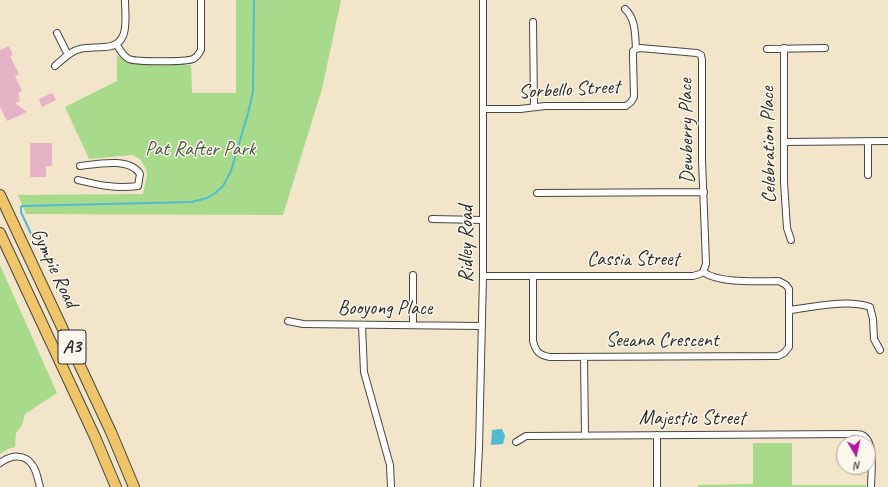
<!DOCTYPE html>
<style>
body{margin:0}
#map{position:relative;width:888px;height:487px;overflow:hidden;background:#f2e5ca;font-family:Caveat,sans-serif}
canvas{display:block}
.north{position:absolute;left:836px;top:435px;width:40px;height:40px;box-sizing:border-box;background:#fbf7ec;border:1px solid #a8a59f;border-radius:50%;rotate:171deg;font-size:11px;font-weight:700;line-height:16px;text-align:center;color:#2b2b2b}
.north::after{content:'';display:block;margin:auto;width:14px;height:18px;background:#b5179e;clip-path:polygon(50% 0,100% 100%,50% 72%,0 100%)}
</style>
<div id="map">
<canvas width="888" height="487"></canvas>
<div class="north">N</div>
</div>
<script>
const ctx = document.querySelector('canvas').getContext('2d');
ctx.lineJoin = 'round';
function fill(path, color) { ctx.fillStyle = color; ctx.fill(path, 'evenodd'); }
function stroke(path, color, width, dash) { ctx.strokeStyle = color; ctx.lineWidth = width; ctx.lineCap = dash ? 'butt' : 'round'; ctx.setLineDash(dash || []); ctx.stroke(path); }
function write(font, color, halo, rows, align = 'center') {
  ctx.font = font + ' Caveat,sans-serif'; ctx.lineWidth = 3; ctx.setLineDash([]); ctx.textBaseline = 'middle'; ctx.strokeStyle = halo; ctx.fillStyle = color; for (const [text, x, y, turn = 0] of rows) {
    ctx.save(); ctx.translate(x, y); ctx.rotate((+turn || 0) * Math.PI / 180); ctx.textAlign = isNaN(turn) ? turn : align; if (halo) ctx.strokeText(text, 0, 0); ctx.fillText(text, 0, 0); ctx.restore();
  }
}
const green = new Path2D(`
 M236 0H341L322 89 283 215 26 214 18 195 143 194 147 175 146 169 140 159 132 155 89 159 65 107 117 81V55L125 61 137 64 191 65 192 93H236Z
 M0 265 57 393 25 414 22 425 16 433 15 447 8 449 0 454Z
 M753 443H792V485H866V487H698V485L753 484Z`);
const water = new Path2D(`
 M502 429 505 436 503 444 491 445 492 430Z`);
const stream = new Path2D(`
 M33 238 21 212V207L22 206 192 202 207 198 214 194 223 186 231 171 248 113 253 92 254 0`);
const building = new Path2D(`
 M9 46 13 55 10 56 19 74 15 76 22 91 18 93 20 101 15 103 27 112 7 121 0 107V50Z
 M52 93 56 100 42 107 39 99Z
 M30 143H52V166H46V177H30Z`);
const minor = new Path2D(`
 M533 22 534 107
 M57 33 68 55
 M117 45C120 50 123 56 129 59 136 62 186 62 193 59 197 57 199 54 201 50V0
 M784 48V182L787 228 791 240
 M636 49 640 48 697 53 701 55 702 60V159L706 264 703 272
 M767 49 825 48
 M55 66C62 60 70 51 80 49 88 47 97 48 105 47 131 46 125 18 125 0
 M484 109H520L545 106H626L631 102 634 97 633 56V51L636 49C635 35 636 19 625 9
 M784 142 888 141
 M868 175V142
 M78 180C99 185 115 189 138 186L140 174C130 157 97 164 80 166
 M537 193 704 192
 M432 219 483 220
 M413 275V325
 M483 276H693L700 274 703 272C721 284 758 281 779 281L786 285 789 289V347L784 353 778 356 550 357C539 355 536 352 533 341V276
 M790 310C814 307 847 299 870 307L873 319 874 339 880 350
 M288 321 303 324 482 326
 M362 325 364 372 390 465 391 487
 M584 357 585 435
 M516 442 526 436 853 434C855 434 860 434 862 435 876 441 871 474 871 487
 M0 463C11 455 25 453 33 466 37 472 38 480 40 487
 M477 487 479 448 483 276V0
 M657 487V435`);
const trunk = new Path2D(`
 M0 195 111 432 134 487
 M0 233 95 437 116 487`);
const shields = [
 [72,347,28]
];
const shieldNames = [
 ["A3",72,347]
];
const streetNames = [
 ["Sorbello Street",569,90,-3],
 ["Dewberry Place",687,131,-91],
 ["Celebration Place",769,145,-91],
 ["Ridley Road",467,244,-90],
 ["Cassia Street",633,260],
 ["Gympie Road",54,268,65],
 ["Booyong Place",385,309],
 ["Seeana Crescent",662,341],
 ["Majestic Street",692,419]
];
const parkNames = [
 ["Pat Rafter Park",200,150]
];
fill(green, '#a7db8b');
fill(water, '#51bacf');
stroke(stream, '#51bacf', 2);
fill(building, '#e6b3c6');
stroke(minor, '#494743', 8);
stroke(trunk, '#494743', 12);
stroke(minor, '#fff', 6);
stroke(trunk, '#f0c469', 10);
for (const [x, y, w] of shields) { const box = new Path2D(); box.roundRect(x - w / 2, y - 17, w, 34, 3); ctx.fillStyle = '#fbf7ec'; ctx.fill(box); stroke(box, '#2b2b2b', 1); }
write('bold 19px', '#2b2b2b', null, shieldNames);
write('20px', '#2b2b2b', '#fbf7ec', streetNames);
write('20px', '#4a5743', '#fbf7ec', parkNames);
</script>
